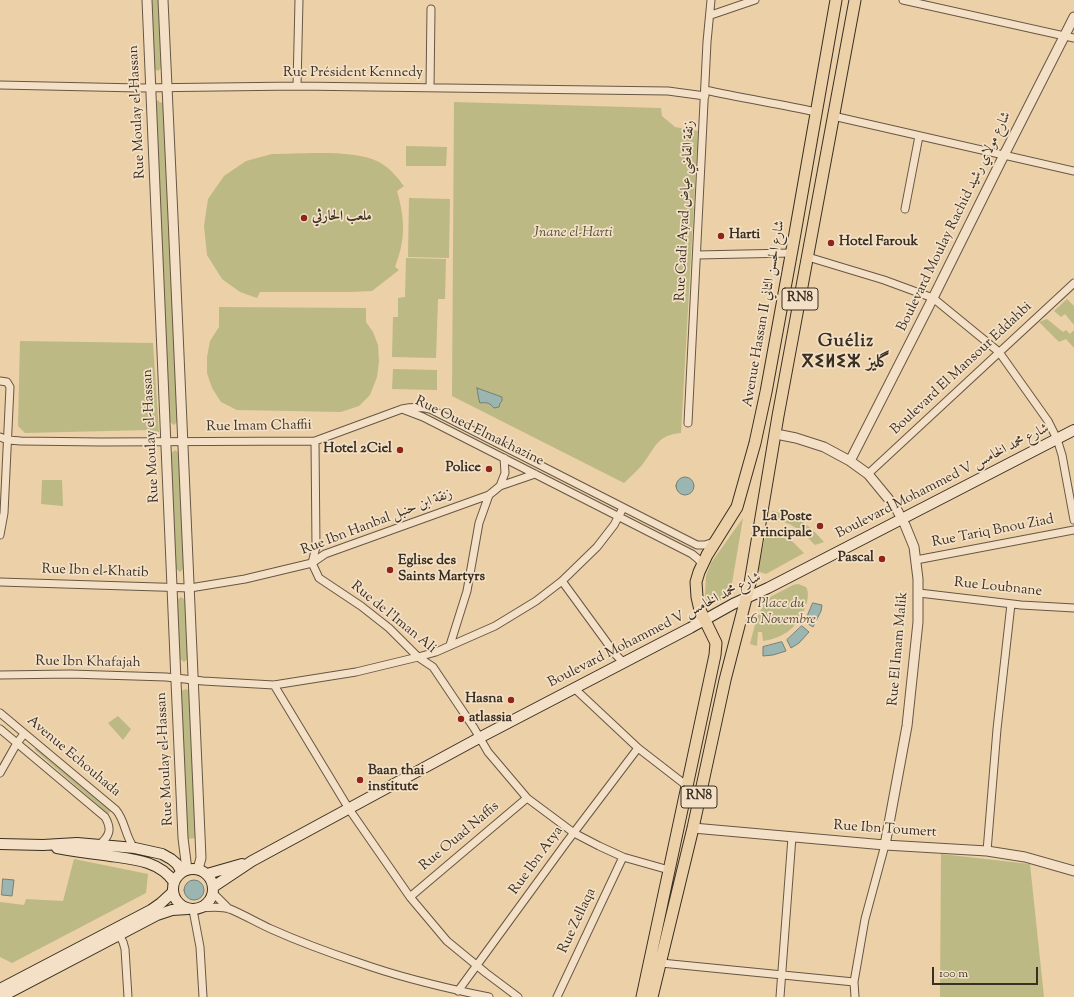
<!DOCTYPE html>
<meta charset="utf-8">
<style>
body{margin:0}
#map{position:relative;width:1074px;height:997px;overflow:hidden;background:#ecd0a8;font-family:"Sorts Mill Goudy",serif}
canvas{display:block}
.scale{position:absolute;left:932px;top:967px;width:106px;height:18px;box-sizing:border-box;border:2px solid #392f22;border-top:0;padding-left:5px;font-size:12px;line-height:14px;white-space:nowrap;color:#392f22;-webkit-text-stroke:3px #f3e0c6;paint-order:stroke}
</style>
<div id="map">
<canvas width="1074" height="997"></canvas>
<div class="scale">100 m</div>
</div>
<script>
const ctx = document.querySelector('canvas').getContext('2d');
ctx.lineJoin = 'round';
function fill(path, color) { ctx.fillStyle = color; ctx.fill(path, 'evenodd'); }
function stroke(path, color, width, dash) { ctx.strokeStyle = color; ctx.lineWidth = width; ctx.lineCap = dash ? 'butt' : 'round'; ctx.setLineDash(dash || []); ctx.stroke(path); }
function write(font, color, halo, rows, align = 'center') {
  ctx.font = font + ' "Sorts Mill Goudy",Amiri,"Noto Sans Tifinagh",serif'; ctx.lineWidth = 3.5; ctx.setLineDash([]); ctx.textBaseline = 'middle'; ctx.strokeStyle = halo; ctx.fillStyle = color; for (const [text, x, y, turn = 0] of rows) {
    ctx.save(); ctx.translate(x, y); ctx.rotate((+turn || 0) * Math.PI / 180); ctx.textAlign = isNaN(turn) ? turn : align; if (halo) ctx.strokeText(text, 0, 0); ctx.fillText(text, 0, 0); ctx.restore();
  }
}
const green = new Path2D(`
 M150 0H159L161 68 158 71 153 68Z
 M159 100V102L164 103 178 421 174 425 169 421 154 103Z
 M454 102 661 108 662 116 675 127 698 131 681 433C656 435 655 449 642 465 637 471 630 477 624 483L452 396Z
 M406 146 447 147 446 166H406Z
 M272 154C301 154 355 149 379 162 390 168 397 177 404 186L397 191C405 220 406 238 395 267L399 270 372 291 351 292H260L257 298 240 292 222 279 207 255 204 226 208 199 224 176 246 161Z
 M409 198 450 199 449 258 408 257Z
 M406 258 446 259 445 299H438L436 358 392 357 393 317H398V298L405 297Z
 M1067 299 1074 306V325L1065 314 1061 317 1054 311Z
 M219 307 366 308V322L373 332 378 345 379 362 377 377 370 395 359 406 341 412 237 410 221 402 212 388 207 373V357L210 341 219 327Z
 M1047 319 1063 332 1066 330 1070 334 1074 330V348L1066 339 1059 342 1039 322Z
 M20 341 153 343 159 432 151 430 25 433 18 426Z
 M393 369 437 370V390L392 389Z
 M175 450 179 453 185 567 180 572 175 568 170 454Z
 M42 480H62L63 506 41 504Z
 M772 511C797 517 807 522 824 542L815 545C803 533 789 518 771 522Z
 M743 518 730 595 707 607 705 595 706 576 711 563Z
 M773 534 792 541 804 553 766 574 760 572 758 569 765 537Z
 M798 584 806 587C809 592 808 599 806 605 799 626 785 638 763 641L762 632H758L757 646 750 644 756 620 765 601 770 597 793 585Z
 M181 597 185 600 189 658 184 662 179 658 176 600Z
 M186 689 190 691 197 838 187 839 181 691Z
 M118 716 131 729 123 740 108 723Z
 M35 746 112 810 108 814 35 750Z
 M941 854 1030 864 1044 997H940Z
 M74 859 148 874 146 893 12 963 0 957V902L24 905 26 899 63 901Z`);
const water = new Path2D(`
 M477 388 502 397V401L500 403 499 407 494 408C490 403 487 402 480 403 478 398 478 393 477 388Z
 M676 486a9 9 0 1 1 18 0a9 9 0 1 1-18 0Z
 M813 603 822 605 821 611 813 627 805 622Z
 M802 626 809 632 799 643 791 648 787 640Z
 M782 642 786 651 773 655 763 656V647Z
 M3 879 14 880 12 896 2 895Z
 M184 890a10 10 0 1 1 20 0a10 10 0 1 1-20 0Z`);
const minor = new Path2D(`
 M903 0 1074 38
 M711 15 755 0
 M0 85 139 88 297 86 668 91 705 96
 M297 86 299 0
 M430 88 431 9
 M705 90C742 98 779 104 816 112
 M833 116 1074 171
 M905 209 919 136
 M697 255 791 253
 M808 257 884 280 933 298 999 352 1048 421 1057 439 1062 455 1074 520
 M0 381 7 382 10 387 4 513 0 535
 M402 409 423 417 692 554 698 559 702 564
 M688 423 707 42 711 0
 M0 437 8 440 21 441 101 442 315 441 402 409C412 407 420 407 430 409L697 545H705L714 542
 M868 474 1074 283
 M500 486 505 473 504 458
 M916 560 1074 530
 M312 563 319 578 361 606 389 628 418 657 433 667 474 728 488 752 527 798 574 833 599 846 623 857 669 870
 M312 563 316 547 315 441
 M562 581 616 655 623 662
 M0 582 190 588 245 579 312 563 325 554 489 495 500 486 535 474
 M919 593 1021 605 1074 608
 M450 645 467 591 479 523 489 495
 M0 675 70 674 166 677 203 681 274 685 356 672 418 657 436 652 495 626 536 601 562 581 597 547 614 525 623 508
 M274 685 349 809 410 897 447 941 486 973 518 997
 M574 688 638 748 687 786
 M0 713 116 810C125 820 125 836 134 848
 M0 729 105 817C112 829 110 836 99 845
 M0 773 17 743 24 734
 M987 851 997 729 1011 604
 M213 893 229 909
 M410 897 527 798
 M200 908C210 907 221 906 230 909 244 915 258 923 271 929 300 942 330 953 360 963 402 978 445 988 489 997
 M193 910 200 947 203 997
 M119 935 123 942 125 949 128 997
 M661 963 854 982
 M458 991 566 843 638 748
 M557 997 623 857
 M780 997 792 837
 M855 997 854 982 865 919 885 845`);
const tertiary = new Path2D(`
 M147 0 176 681 183 838 187 870
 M163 0C176 286 190 572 201 858L198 869
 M776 434 796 438 824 447 850 461 868 474 896 508 905 525 914 547 918 579V622L907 726 885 845
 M850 461 933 298 1004 155 1074 17
 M693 828 885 845 987 851 1025 857 1074 871`);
const secondary = new Path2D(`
 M0 844 43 845 77 843 135 848 162 854 171 859 177 864 182 872
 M57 848C73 851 88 853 104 855 129 859 158 859 174 882
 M173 889a20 20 0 1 1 40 0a20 20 0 1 1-40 0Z
 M207 874 242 864
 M213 887 252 861 479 738 690 628 733 604 768 588 1074 430
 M0 989 151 910 161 903 173 892
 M1 997 157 915 172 910 188 909`);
const primary = new Path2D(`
 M642 997 715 655 716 643 700 610 697 597 696 582 699 572 707 555 737 507 755 443 766 392 794 239 836 0
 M652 997 693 828 725 680 750 583 778 416 855 0`);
const markers = [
 [304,218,4,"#8f2418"],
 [721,236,4,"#8f2418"],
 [831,243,4,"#8f2418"],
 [400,450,4,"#8f2418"],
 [489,469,4,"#8f2418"],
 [820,526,4,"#8f2418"],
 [882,559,4,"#8f2418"],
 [390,570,4,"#8f2418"],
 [511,700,4,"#8f2418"],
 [461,719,4,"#8f2418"],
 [360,780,4,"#8f2418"]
];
const shields = [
 [800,299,36],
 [699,797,36]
];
const shieldNames = [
 ["RN8",800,299],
 ["RN8",699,797]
];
const streetNames = [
 ["Rue Président Kennedy",353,74],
 ["Rue Moulay el-Hassan",138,112,-93],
 ["Rue Cadi Ayad زنقة القاضي عياض",686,211,-87],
 ["Boulevard Moulay Rachid شارع مولاي رشيد",955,222,-64],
 ["Avenue Hassan II شارع الحسن الثاني",765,314,-80],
 ["Boulevard El Mansour Eddahbi",962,369,-43],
 ["Rue Imam Chaffii",259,427,-1],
 ["Rue Oued Elmakhazine",479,432,26],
 ["Rue Moulay el-Hassan",152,436,-93],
 ["Boulevard Mohammed V شارع محمد الخامس",943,482,-27],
 ["Rue Ibn Hanbal زنقة ابن حنبل",377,523,-21],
 ["Rue Tariq Bnou Ziad",993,532,-11],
 ["Rue Ibn el-Khatib",95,572,2],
 ["Rue Loubnane",998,588,6],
 ["Rue de l'Iman Ali",393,618,39],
 ["Boulevard Mohammed V شارع محمد الخامس",655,631,-27],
 ["Rue El Imam Malik",899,649,-85],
 ["Rue Ibn Khafajah",88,663,1],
 ["Avenue Echouhada",73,757,40],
 ["Rue Moulay el-Hassan",166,759,-93],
 ["Rue Ibn Toumert",885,830,4],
 ["Rue Ouad Naffis",460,837,-40],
 ["Rue Ibn Atya",537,861,-54],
 ["Rue Zellaqa",578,921,-65]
];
const poiNames = [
 ["ملعب الحارثي",312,218],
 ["Harti",729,236],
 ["Hotel Farouk",839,243],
 ["Hotel 2Ciel",392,450,"right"],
 ["Police",481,469,"right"],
 ["La Poste",812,518,"right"],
 ["Principale",812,534,"right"],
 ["Pascal",874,559,"right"],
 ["Eglise des",398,562],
 ["Saints Martyrs",398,578],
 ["Hasna",503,700,"right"],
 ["atlassia",469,719],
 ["Baan thai",368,772],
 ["institute",368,788]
];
const parkNames = [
 ["Jnane el-Harti",573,234],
 ["Place du",781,605],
 ["16 Novembre",781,621]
];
const districtNames = [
 ["Guéliz",846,343],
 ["ⴳⵉⵍⵉⵣ گليز",846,364]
];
fill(green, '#bcb984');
fill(water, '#9bb5b1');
stroke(water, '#747f78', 1);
stroke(minor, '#665744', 9);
stroke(tertiary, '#665744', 11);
stroke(secondary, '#392f22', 12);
stroke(primary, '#392f22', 13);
stroke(minor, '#f3e0c6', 7);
stroke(tertiary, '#f3e0c6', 9);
stroke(secondary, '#f3e0c6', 10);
stroke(primary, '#ecd0a8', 11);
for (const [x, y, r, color] of markers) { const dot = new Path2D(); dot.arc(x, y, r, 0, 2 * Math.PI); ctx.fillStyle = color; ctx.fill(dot); stroke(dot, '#f3e0c6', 1.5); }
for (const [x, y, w] of shields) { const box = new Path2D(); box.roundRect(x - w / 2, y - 11, w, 22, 3); ctx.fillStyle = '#f3e0c6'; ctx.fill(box); stroke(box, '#392f22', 1); }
write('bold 13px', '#392f22', null, shieldNames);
write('14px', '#392f22', '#f3e0c6', streetNames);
write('bold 14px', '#392f22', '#f3e0c6', poiNames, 'left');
write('italic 14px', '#534b36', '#f3e0c6', parkNames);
ctx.letterSpacing = '1px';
write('bold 18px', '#392f22', '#f3e0c6', districtNames);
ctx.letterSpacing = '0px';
</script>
